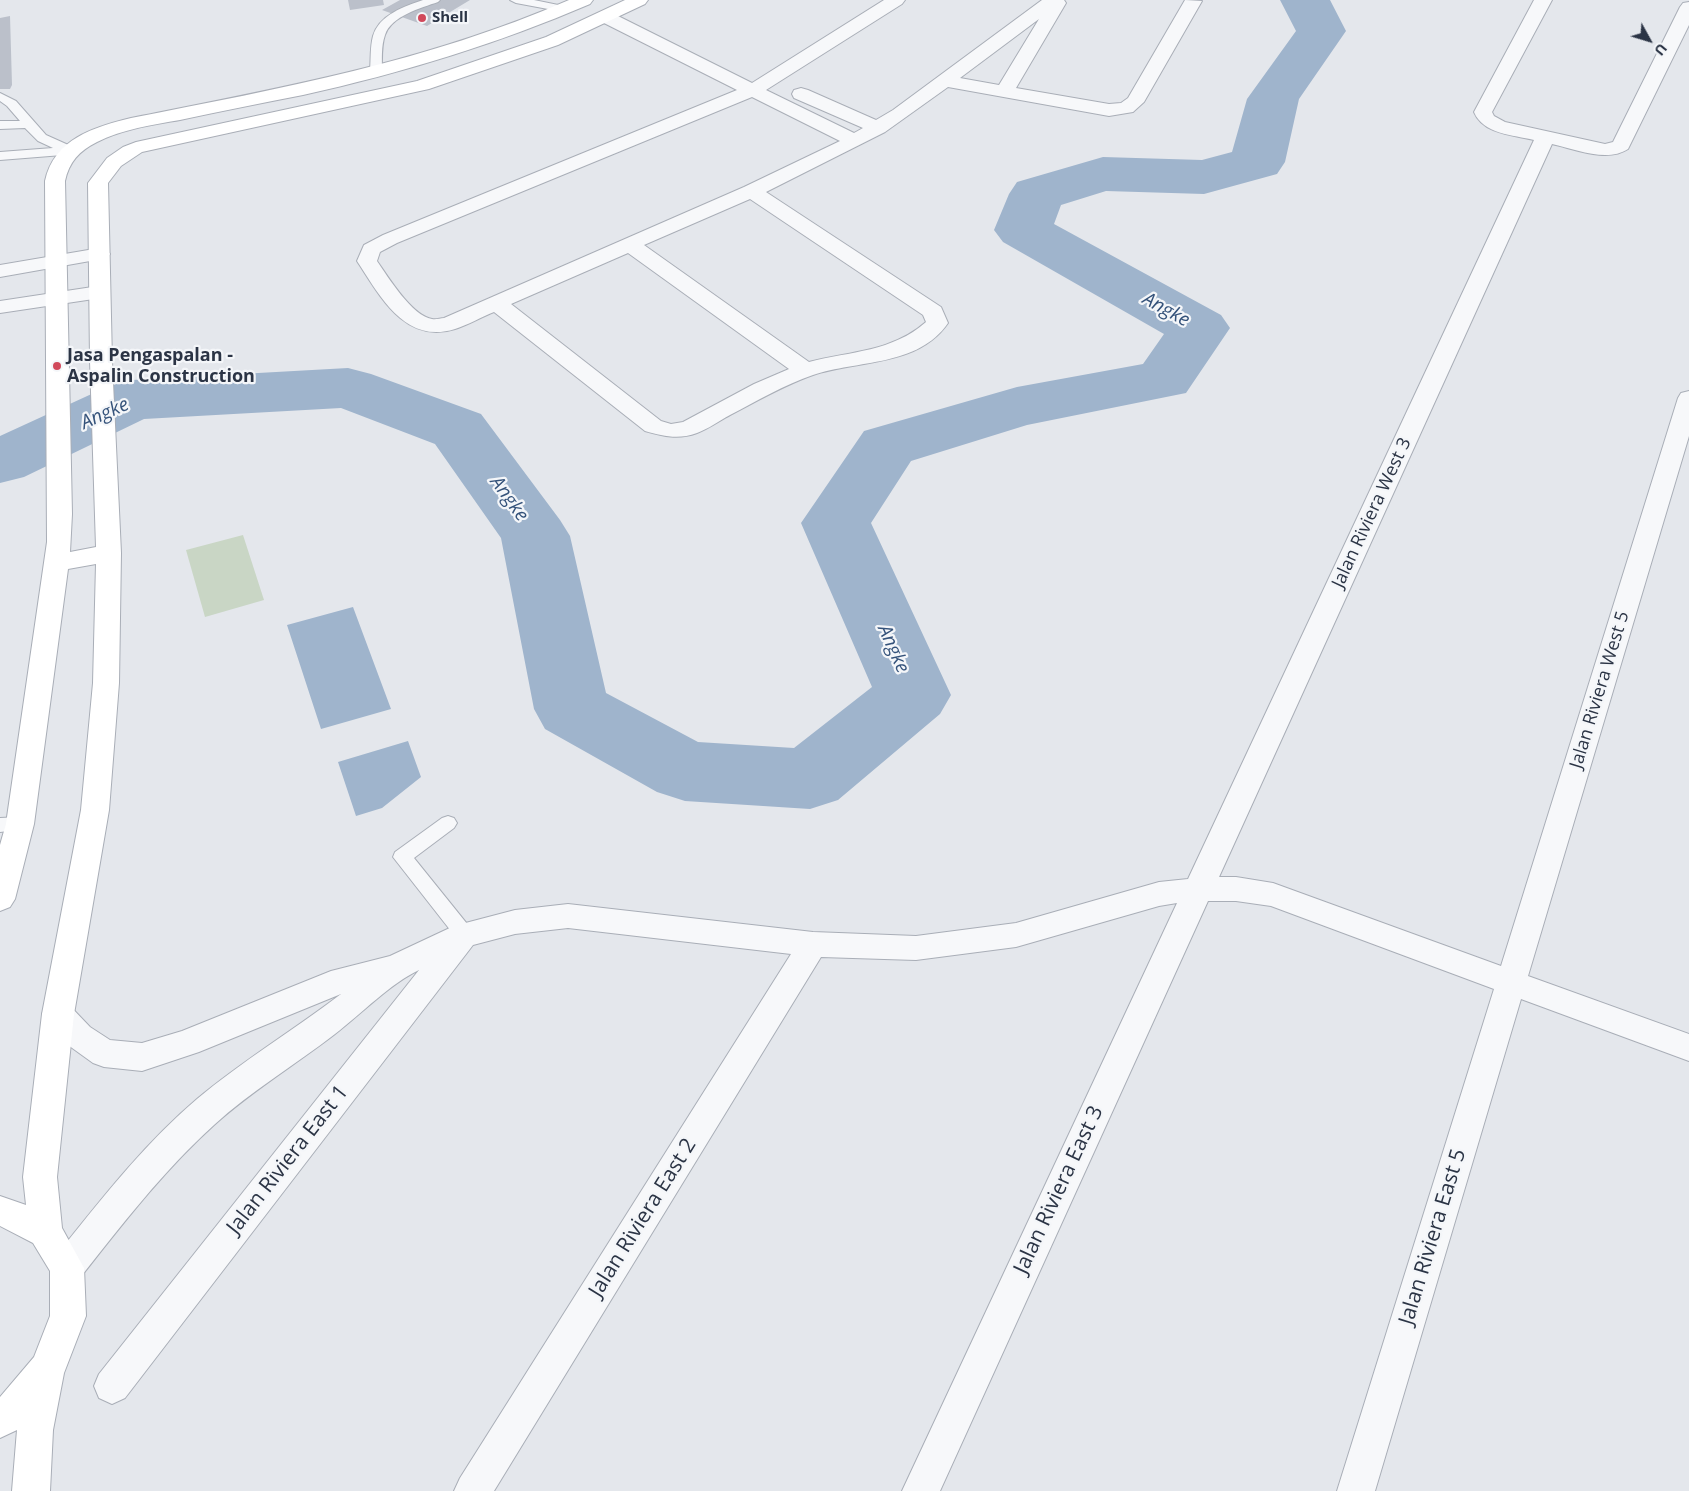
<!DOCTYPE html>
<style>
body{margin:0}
#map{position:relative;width:1689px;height:1491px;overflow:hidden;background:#e4e7ec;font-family:"Open Sans",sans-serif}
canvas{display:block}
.north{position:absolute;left:1624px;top:15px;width:50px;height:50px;-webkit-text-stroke:4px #f4f6f9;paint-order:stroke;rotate:129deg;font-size:14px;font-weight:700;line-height:20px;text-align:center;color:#2b3445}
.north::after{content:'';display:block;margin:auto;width:18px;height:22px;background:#2b3445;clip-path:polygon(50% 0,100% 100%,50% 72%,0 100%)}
</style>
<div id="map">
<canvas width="1689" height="1491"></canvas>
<div class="north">U</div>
</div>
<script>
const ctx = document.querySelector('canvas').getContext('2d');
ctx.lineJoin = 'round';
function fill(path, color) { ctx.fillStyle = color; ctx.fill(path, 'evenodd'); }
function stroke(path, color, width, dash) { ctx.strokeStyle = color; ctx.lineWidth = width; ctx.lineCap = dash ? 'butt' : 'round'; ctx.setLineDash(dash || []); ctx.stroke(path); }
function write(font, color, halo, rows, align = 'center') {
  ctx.font = font + ' "Open Sans",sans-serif'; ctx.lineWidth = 4.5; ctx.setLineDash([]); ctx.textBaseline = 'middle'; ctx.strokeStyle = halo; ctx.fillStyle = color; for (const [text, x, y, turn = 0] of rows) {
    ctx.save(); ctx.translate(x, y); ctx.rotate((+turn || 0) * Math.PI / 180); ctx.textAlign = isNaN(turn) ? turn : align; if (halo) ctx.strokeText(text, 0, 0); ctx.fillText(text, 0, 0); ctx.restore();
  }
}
const green = new Path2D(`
 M243 535 264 600 205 617 186 550Z`);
const water = new Path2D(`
 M353 607 391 709 321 729 287 625Z
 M408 741 421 777 382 808 356 816 338 762Z`);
const river = new Path2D(`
 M1280 0H1330L1346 31 1299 99 1285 162 1277 174 1204 194 1106 191 1061 205 1054 224 1221 315 1230 328 1186 393 1027 425 911 461 871 523 951 695 940 714 838 800 810 809 685 801 657 792 545 729 534 709 501 538 435 444 341 408 144 419 24 477 0 483V436L109 386 132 380 348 368 371 374 481 414 560 520 570 536 606 693 698 742 794 748 872 687 801 523 864 431 1017 387 1143 364 1164 334 1003 242 994 230 1009 194 1017 182 1103 157 1202 160 1232 152 1247 99 1296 31Z`);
const building = new Path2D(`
 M348 0H383L384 5 350 10Z
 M400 0H470L427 26 382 10Z
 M10 16 12 85 10 89H0V18Z`);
const lane = new Path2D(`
 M423 0H440L438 2C421 8 391 16 385 35 381 46 382 59 382 71L380 73H372L370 71C371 59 370 47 373 36 379 15 405 6 423 0Z
 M510 0H534L568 7 570 9 564 12 516 3Z
 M0 93 16 101 46 135 75 148 77 151 75 154 0 160V152L53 148 38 141 25 128 0 129V121H20L7 106 0 101Z
 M448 816 454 818 457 823 454 828 414 858 472 930 475 935 472 940 465 943 458 940 393 857 395 852 442 818Z
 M20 817 26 819 29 824 26 829 0 832V818Z`);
const street = new Path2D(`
 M884 0H905L902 4 766 90 854 133 863 128 794 98 792 94 794 90 801 88 808 90 876 120 893 110 1042 0H1064L1066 3 1016 88 1109 104 1121 103 1128 98 1185 0 1202 1 1144 102 1133 112 1109 116 948 87 885 132 766 192 941 307 948 323C918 367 857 360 813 375 784 385 757 401 730 415 719 421 708 429 697 433 678 440 663 436 645 431L494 312C481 317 468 325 455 329 405 345 380 296 357 261L364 245 383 235 737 90 600 21 597 17 600 13 606 12 612 13 752 83ZM1039 19 999 85 960 78ZM752 97 840 141 744 187 444 318C440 318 436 320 432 319 412 316 388 277 377 261L380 252 397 243ZM750 199 923 315 926 322C892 352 851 351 809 362L644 245ZM628 253 789 369 754 384 683 422 671 424 661 421 511 304Z
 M1534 0H1552L1492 112 1494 116 1505 122 1605 144 1613 142 1680 7 1683 3 1689 2V25L1628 149C1607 163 1575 149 1552 144L1219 877H1236L1273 883 1501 966 1678 398 1681 393 1689 391V436L1528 976 1689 1034V1061L1521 999 1375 1491H1337L1494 989 1271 906 1236 901H1208L940 1491H902L1177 903 1159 906 1016 947 916 960 821 957 494 1491H454L460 1478 791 954 568 928 515 934 473 945 125 1398 112 1404 99 1398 94 1386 99 1374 419 970C391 983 361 1014 335 1034 295 1065 251 1091 214 1125 163 1171 121 1226 79 1279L67 1284 55 1279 50 1268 55 1257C99 1202 143 1145 197 1099 242 1061 294 1030 341 994L199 1052 142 1071 104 1067 93 1063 68 1045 47 1023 42 1014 47 1005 58 1001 69 1005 90 1027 110 1040 142 1043 182 1031 331 971 390 956 454 926 515 910 568 904 813 932 916 936 1016 923 1159 882 1188 879 1534 140C1513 135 1483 134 1474 112Z
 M100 248 107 250 110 254 107 258 0 277V265Z
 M99 286 107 287 110 292 107 297 0 313V301Z`);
const secondary = new Path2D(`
 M569 0H593L590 4C497 44 402 73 303 95 262 103 221 111 180 120 152 125 123 129 97 142 79 151 69 162 65 181L72 514 70 552 96 547 90 361 88 183 107 158 123 147 136 142 417 81 546 37 625 0H648L645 4 558 45 429 89 142 152 121 166 108 183 112 361 121 553 119 683 109 810 74 1014 57 1177 62 1228 84 1268 86 1316 64 1373 53 1430 50 1491H12L17 1430 0 1438V1397L34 1357 50 1316V1271L33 1243 0 1226V1196L26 1205 23 1177 42 1014 81 810 93 683 96 564 68 569 34 824 15 899 10 907 0 911V845L6 824 47 542 45 181C54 139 94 127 131 118 283 88 426 62 569 0Z`);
const markers = [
 [422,18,5,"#d1495b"],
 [57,366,5,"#d1495b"]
];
const farPoinames = [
 ["Shell",432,18]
];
const poiNames = [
 ["Jasa Pengaspalan -",67,356],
 ["Aspalin Construction",67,377]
];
const streetNames = [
 ["Jalan Riviera West 3",1372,513,-65],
 ["Jalan Riviera West 5",1600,690,-73]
];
const waterNames = [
 ["Angke",1166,310,29],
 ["Angke",105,414,-24],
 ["Angke",509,499,54],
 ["Angke",893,649,66]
];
const nearStreetnames = [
 ["Jalan Riviera East 1",288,1160,-52],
 ["Jalan Riviera East 3",1059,1190,-65],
 ["Jalan Riviera East 2",643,1218,-58],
 ["Jalan Riviera East 5",1433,1237,-73]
];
fill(green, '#c9d6c5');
fill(water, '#9fb4cc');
fill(river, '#9fb4cc');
fill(building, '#bbc0ca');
stroke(lane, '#a9aeb7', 2);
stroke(street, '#a9aeb7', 2);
stroke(secondary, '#a9aeb7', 2);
fill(lane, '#f7f8fa');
fill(street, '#f7f8fa');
fill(secondary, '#fff');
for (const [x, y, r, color] of markers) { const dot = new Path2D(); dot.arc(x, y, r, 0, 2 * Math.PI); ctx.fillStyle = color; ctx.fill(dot); stroke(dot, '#f4f6f9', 2); }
write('bold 15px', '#2b3445', '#f4f6f9', farPoinames, 'left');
write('bold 18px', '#2b3445', '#f4f6f9', poiNames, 'left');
write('18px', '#2b3445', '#f4f6f9', streetNames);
write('italic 19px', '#34527a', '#f4f6f9', waterNames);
write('21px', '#2b3445', '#f4f6f9', nearStreetnames);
</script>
